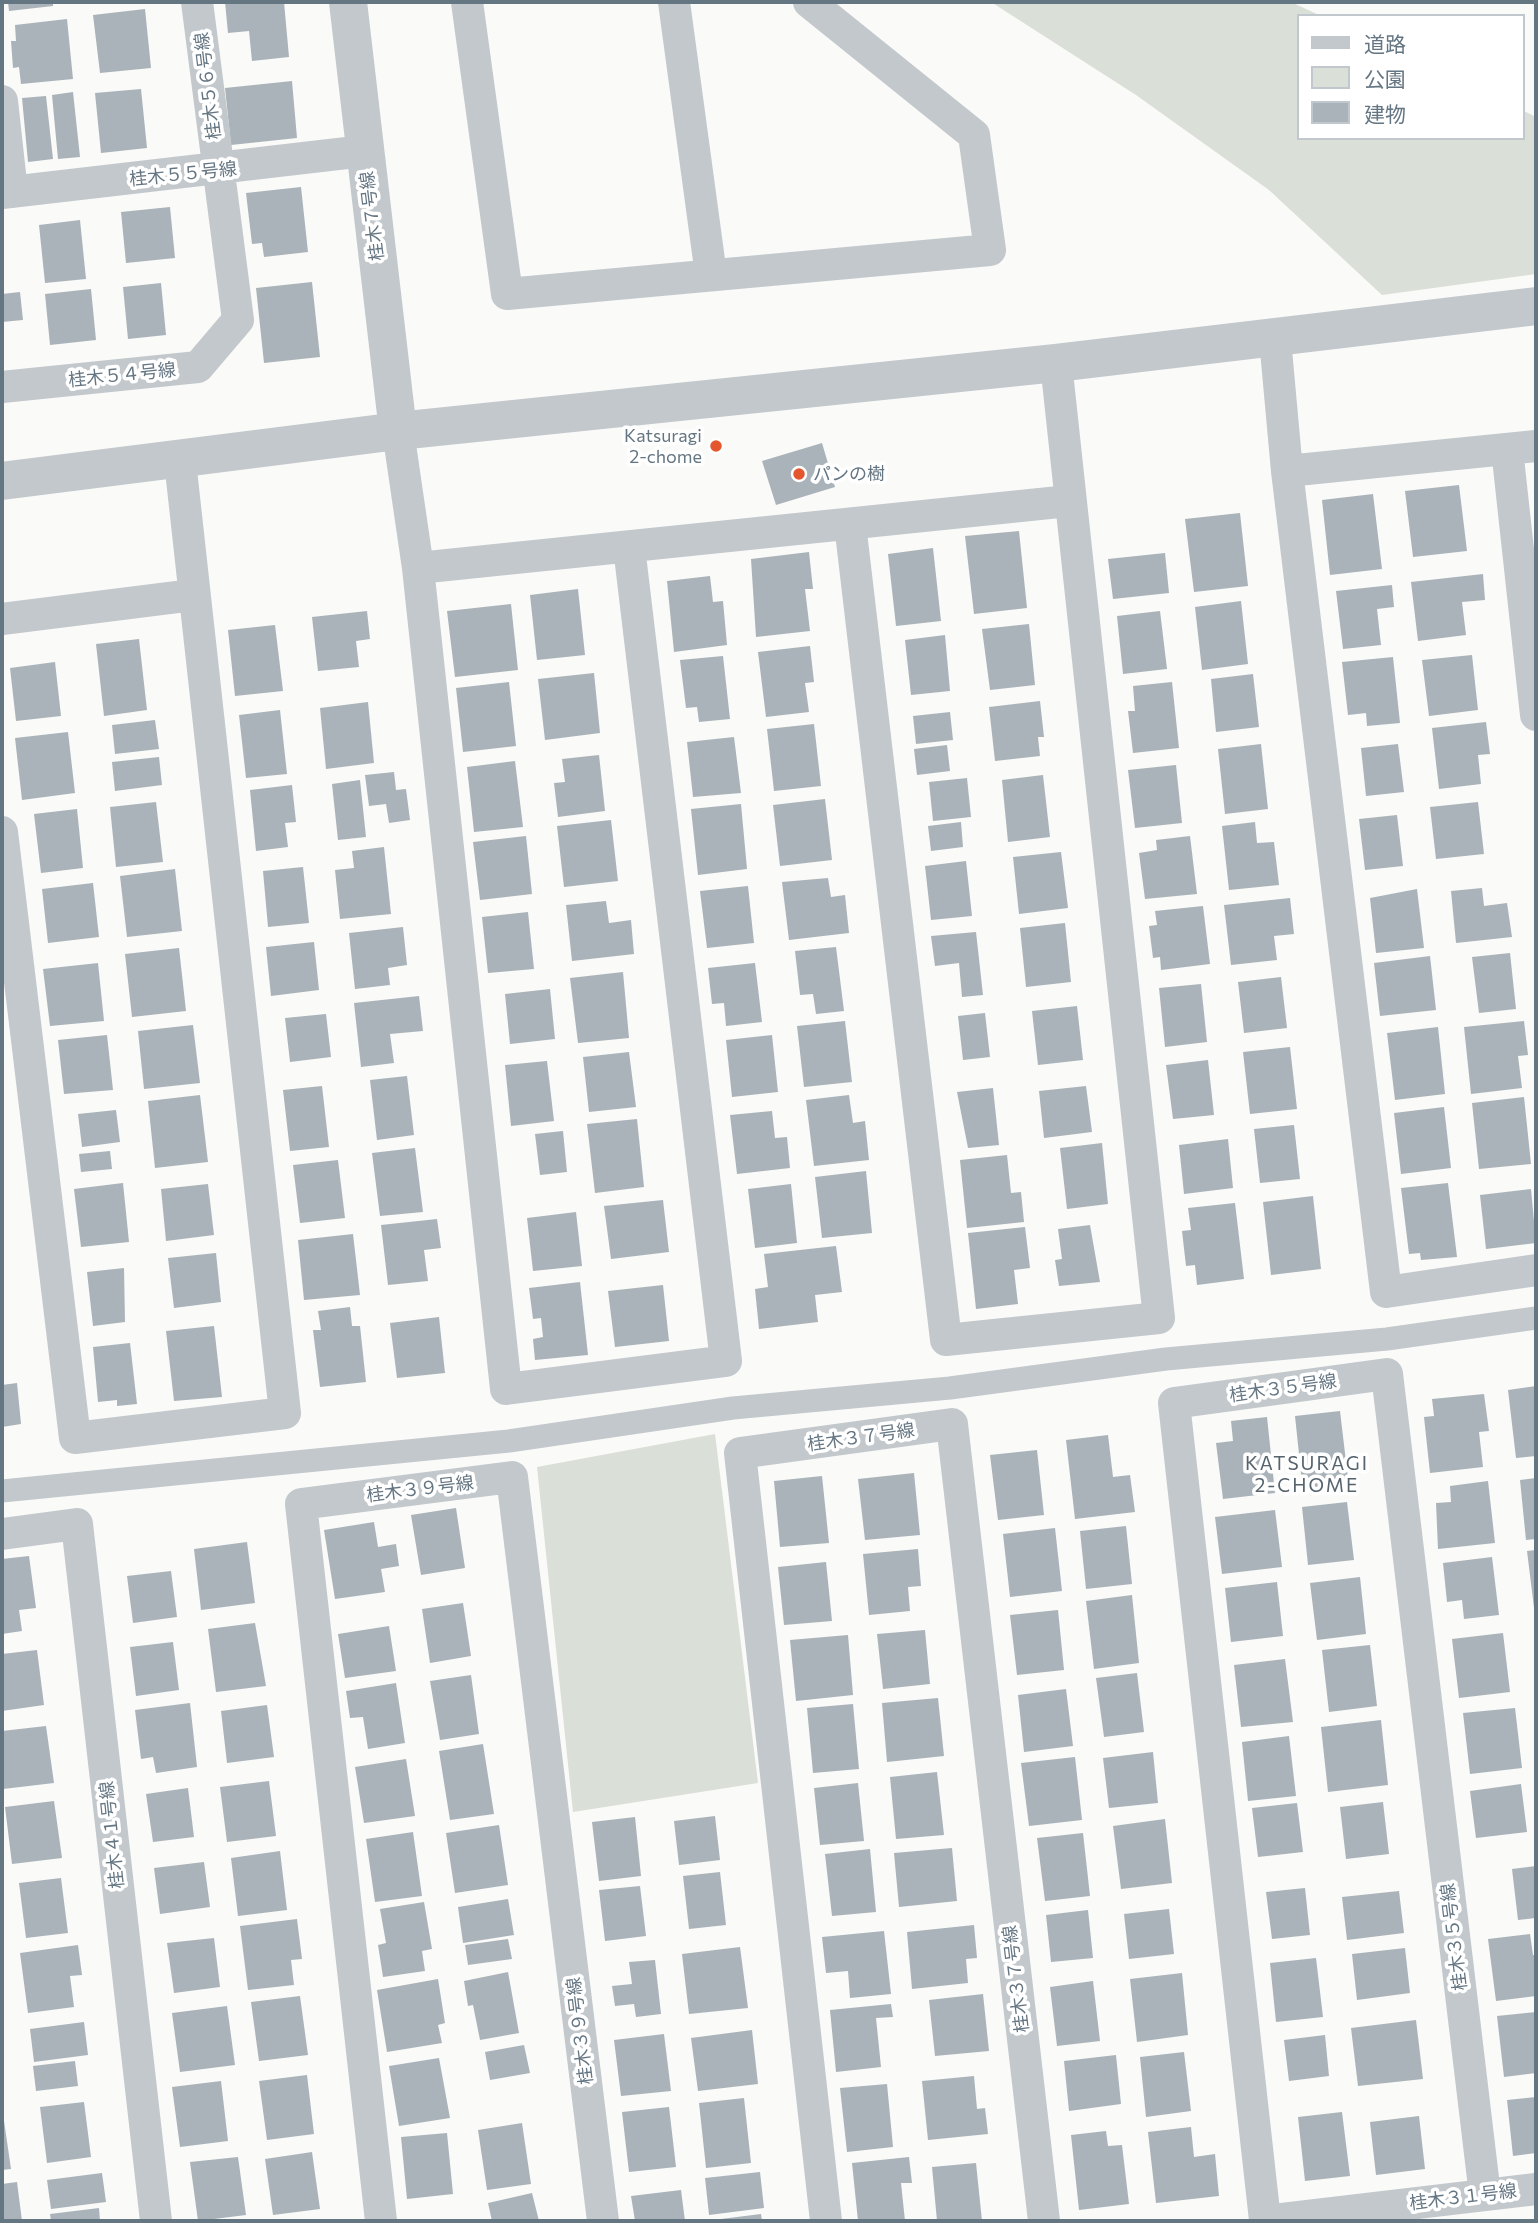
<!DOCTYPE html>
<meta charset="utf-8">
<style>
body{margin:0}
#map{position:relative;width:1538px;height:2223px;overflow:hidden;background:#fafaf8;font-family:Commissioner,"Noto Sans JP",sans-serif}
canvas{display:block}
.frame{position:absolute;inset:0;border:4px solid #657683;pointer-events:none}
.legend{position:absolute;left:1297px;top:14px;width:228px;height:126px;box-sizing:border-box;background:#fff;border:2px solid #c1c8cd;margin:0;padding:9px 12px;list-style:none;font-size:21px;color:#657683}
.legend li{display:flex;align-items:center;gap:14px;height:35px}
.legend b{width:35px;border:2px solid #c1c8cd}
</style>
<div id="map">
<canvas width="1538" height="2223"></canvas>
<div class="frame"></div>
<ul class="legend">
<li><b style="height:9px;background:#c3c8cc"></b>道路</li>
<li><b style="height:19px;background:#dadfd7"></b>公園</li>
<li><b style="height:19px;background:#aab3b9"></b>建物</li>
</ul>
</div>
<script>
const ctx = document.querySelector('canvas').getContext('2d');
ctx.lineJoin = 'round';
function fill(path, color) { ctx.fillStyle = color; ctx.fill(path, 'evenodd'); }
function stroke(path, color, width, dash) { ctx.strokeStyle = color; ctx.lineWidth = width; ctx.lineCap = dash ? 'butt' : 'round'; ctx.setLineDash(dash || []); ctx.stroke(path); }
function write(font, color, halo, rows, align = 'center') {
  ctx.font = font + ' Commissioner,"Noto Sans JP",sans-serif'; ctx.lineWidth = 7; ctx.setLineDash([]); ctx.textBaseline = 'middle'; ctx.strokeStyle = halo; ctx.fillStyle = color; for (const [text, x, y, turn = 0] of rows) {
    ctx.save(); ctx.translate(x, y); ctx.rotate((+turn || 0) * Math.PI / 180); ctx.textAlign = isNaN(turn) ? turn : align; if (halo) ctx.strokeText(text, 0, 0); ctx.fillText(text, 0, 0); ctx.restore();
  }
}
const green = new Path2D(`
 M991 2H1291L1321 16H1298V138H1522V110L1536 117V274L1382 295 1269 190 1136 95Z
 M715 1434 758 1783 573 1812 537 1467Z`);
const building = new Path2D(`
 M8 2H53V6L9 11Z
 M225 2H284L289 57 252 61 249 31 228 33Z
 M145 9 151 68 100 73 93 15Z
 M67 19 73 79 21 84 19 67 13 68 11 41H16L15 25Z
 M292 81 297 138 231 145 225 88Z
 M141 89 147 148 101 153 95 93Z
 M73 92 80 157 58 159 52 95Z
 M46 96 53 159 28 162 22 98Z
 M301 187 308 252 264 257 262 243 252 244 246 193Z
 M170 207 175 258 126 263 121 212Z
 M80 220 86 279 45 283 39 225Z
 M312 282 320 357 264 363 256 288Z
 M161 283 166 335 128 339 123 287Z
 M91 289 96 340 50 345 45 294Z
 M20 292 23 320 2 322V294Z
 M822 443 835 487 776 505 762 461Z
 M1459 485 1467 551 1413 557 1405 491Z
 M1373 494 1382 569 1330 575 1322 500Z
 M1240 513 1248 586 1194 592 1185 519Z
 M1019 531 1027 608 974 614 965 536Z
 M933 548 941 621 896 626 888 554Z
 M809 552 813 589H805L810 631 756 637 751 559Z
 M1165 553 1169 593 1113 599 1108 559Z
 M1483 574 1485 600 1462 602 1466 635 1418 641 1411 582Z
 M710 576 713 602 723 601 727 645 674 652 667 581Z
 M1392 585 1394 607 1377 609 1381 645 1343 649 1336 591Z
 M578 589 585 655 537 660 530 595Z
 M1241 601 1248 664 1202 670 1195 607Z
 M511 604 518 670 455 677 447 611Z
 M367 611 370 639 356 641 359 667 318 671 312 617Z
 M1160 611 1167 669 1123 674 1117 616Z
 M1029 624 1035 685 990 690 982 629Z
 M275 625 283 691 235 696 228 630Z
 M945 635 950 691 911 695 905 640Z
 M139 639 147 710 104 716 96 644Z
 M810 646 814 682 805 683 809 712 766 717 758 652Z
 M1472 655 1478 710 1429 716 1422 660Z
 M723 656 730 719 699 722 697 707 686 708 680 660Z
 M1393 657 1400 723 1367 726 1366 713 1348 715 1342 662Z
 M55 662 61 716 16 721 10 668Z
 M594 673 600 733 545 740 538 679Z
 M1253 674 1259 727 1216 732 1211 679Z
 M509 682 516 746 463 752 456 688Z
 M1172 682 1179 748 1133 753 1128 711H1135L1133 686Z
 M1040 701 1044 737H1038L1040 756 995 761 989 707Z
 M368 702 374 763 326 769 320 708Z
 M280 710 287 774 246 778 239 715Z
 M950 712 953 740 916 744 913 716Z
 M155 720 159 749 115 754 112 725Z
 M1486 722 1490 754 1478 755 1481 784 1439 789 1432 728Z
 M814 724 821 786 774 791 767 729Z
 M68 732 75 793 22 800 15 738Z
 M734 737 741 793 693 797 687 742Z
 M1261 744 1268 809 1225 814 1218 749Z
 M1398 744 1404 792 1366 796 1361 748Z
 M947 745 950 771 917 775 914 749Z
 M599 755 605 811 558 817 554 783 565 782 562 759Z
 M159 757 162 785 115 791 112 762Z
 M515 761 523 827 474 832 467 767Z
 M1176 765 1182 823 1135 828 1128 770Z
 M394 772 396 790 406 789 410 820 389 823 386 804 369 806 365 775Z
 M1043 775 1050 837 1008 842 1002 780Z
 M967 778 971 817 933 821 929 782Z
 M360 780 366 837 338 840 332 784Z
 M292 785 296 822 285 823 288 847 256 851 250 790Z
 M825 799 832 860 780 866 773 805Z
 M156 802 163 862 116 867 110 807Z
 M1478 802 1484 854 1436 859 1430 807Z
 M741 804 747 869 698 875 691 809Z
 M77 809 83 868 41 873 34 814Z
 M1397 815 1403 866 1365 870 1359 819Z
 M611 820 618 881 564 887 557 826Z
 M961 822 963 847 931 851 928 826Z
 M1255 822 1257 843 1274 842 1279 885 1229 890 1222 826Z
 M526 836 532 894 480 900 473 842Z
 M1190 836 1197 894 1145 899 1139 853 1157 850 1156 840Z
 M384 847 391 914 340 919 335 870 354 868 352 851Z
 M1061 852 1068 908 1019 914 1013 857Z
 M966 861 972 916 931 920 925 866Z
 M303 867 309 923 268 927 263 871Z
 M175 869 182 931 127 937 120 876Z
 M828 878 831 897 845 895 849 933 789 940 782 882Z
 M93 883 99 937 48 943 42 889Z
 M748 886 754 943 707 948 700 891Z
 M1482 888 1484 906 1507 903 1512 937 1456 943 1451 891Z
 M1417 889 1424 948 1376 953 1370 898Z
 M1290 898 1294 934 1274 936 1277 960 1231 965 1224 905Z
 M606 901 609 923 631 920 634 954 572 961 566 905Z
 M1203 906 1210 964 1161 970 1160 957 1153 958 1149 926 1157 925 1155 911Z
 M528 912 534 969 488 973 482 917Z
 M1065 923 1071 982 1026 987 1020 928Z
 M403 927 407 965 388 968 390 985 355 989 349 933Z
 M976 932 983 995 962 997 959 963 935 966 931 936Z
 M314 942 319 990 271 996 266 947Z
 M836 947 844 1011 816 1014 813 994 800 995 795 951Z
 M179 948 186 1011 132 1017 125 954Z
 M1510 953 1516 1009 1479 1013 1472 957Z
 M1430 956 1436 1010 1380 1016 1374 963Z
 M98 963 104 1021 50 1026 43 969Z
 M755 963 762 1022 726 1026 724 1003 712 1004 708 968Z
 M623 972 629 1038 578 1043 570 978Z
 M1281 977 1287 1028 1244 1033 1238 982Z
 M1201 984 1207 1042 1165 1047 1159 988Z
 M550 989 555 1039 510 1044 505 994Z
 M419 996 423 1031 390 1034 394 1063 361 1067 354 1003Z
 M1077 1006 1083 1060 1038 1065 1032 1011Z
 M985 1013 990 1057 963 1060 958 1016Z
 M326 1014 331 1057 290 1062 285 1018Z
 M845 1021 852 1082 804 1087 797 1026Z
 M1524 1021 1528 1055 1518 1056 1522 1088 1471 1094 1464 1027Z
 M193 1025 200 1083 144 1089 138 1031Z
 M1438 1027 1445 1094 1395 1100 1387 1033Z
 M107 1035 113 1090 64 1094 58 1040Z
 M772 1035 778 1092 732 1097 726 1040Z
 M1290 1047 1297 1109 1250 1114 1243 1052Z
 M629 1052 636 1107 589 1112 583 1057Z
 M1208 1060 1214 1115 1173 1119 1166 1065Z
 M547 1061 554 1121 511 1126 505 1065Z
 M407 1076 414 1135 377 1140 370 1080Z
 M322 1086 329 1147 290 1151 283 1090Z
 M1086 1086 1092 1132 1044 1138 1039 1091Z
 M993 1088 999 1145 968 1148 957 1092Z
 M200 1095 208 1162 155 1168 148 1101Z
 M849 1095 853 1123 865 1121 869 1160 814 1166 806 1100Z
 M1524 1097 1531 1164 1479 1169 1472 1103Z
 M1444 1107 1451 1168 1401 1174 1394 1113Z
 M116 1110 120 1142 82 1147 78 1114Z
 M772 1111 775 1138 787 1137 790 1168 737 1174 730 1115Z
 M637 1119 644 1187 595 1193 587 1124Z
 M1294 1125 1300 1179 1260 1183 1254 1129Z
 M563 1131 567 1172 540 1175 535 1134Z
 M1228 1139 1233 1188 1184 1194 1179 1145Z
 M1102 1143 1108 1204 1067 1209 1060 1148Z
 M415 1148 423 1212 380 1216 372 1153Z
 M110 1151 112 1169 81 1172 79 1154Z
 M1007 1155 1011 1193 1021 1192 1024 1222 967 1228 960 1160Z
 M338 1160 345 1218 300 1223 293 1165Z
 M866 1171 872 1233 822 1238 815 1177Z
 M123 1183 129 1242 81 1247 74 1189Z
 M1448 1183 1457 1257 1421 1260 1420 1253 1409 1254 1401 1188Z
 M208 1184 214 1235 166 1241 161 1189Z
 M791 1184 797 1243 755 1248 748 1189Z
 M1531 1189 1536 1243 1486 1249 1480 1195Z
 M1313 1196 1321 1269 1271 1275 1263 1202Z
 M663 1200 669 1252 611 1259 604 1206Z
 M1235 1203 1244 1279 1197 1285 1195 1265 1186 1266 1182 1231 1191 1230 1188 1208Z
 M576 1212 582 1266 533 1271 527 1218Z
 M437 1219 441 1248 424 1250 428 1281 388 1285 381 1225Z
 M1090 1225 1100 1282 1059 1286 1055 1260 1062 1259 1058 1229Z
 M1025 1227 1030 1268 1014 1270 1018 1304 976 1309 968 1233Z
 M353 1234 360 1295 304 1300 298 1240Z
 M836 1246 842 1292 815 1295 818 1322 759 1329 755 1289 768 1287 764 1254Z
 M216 1253 221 1302 174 1308 168 1258Z
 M124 1268 125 1322 93 1326 87 1272Z
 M580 1282 588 1355 535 1360 533 1339 543 1337 541 1318 533 1319 529 1288Z
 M663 1285 669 1341 615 1347 608 1291Z
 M350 1307 352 1326H360L366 1382 320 1387 313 1330H321L318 1311Z
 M439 1317 445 1373 397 1378 390 1323Z
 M214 1326 222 1397 174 1401 166 1331Z
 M130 1343 137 1404 117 1406V1400L98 1402 93 1347Z
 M17 1383 21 1424 2 1427V1385Z
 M1536 1386V1456L1516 1458 1508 1390Z
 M1484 1394 1489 1431 1479 1432 1483 1467 1430 1473 1424 1417 1434 1416 1432 1399Z
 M1340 1411 1349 1487 1303 1492 1295 1416Z
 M1267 1417 1275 1493 1223 1499 1216 1443 1233 1441 1231 1421Z
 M1108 1435 1113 1477 1130 1475 1135 1512 1075 1519 1066 1440Z
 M1037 1450 1044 1515 998 1520 990 1455Z
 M914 1473 920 1535 865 1540 858 1479Z
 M822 1476 829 1543 780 1547 774 1481Z
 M1536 1478V1539L1526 1540 1520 1480Z
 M1488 1481 1495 1543 1438 1549 1436 1503 1451 1502 1450 1486Z
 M1347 1502 1354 1560 1308 1565 1302 1507Z
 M456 1508 465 1568 421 1575 411 1515Z
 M1275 1510 1282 1567 1222 1574 1215 1517Z
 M374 1522 378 1547 396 1544 399 1566 381 1569 385 1592 335 1599 324 1530Z
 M1126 1526 1132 1584 1086 1589 1080 1531Z
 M1055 1528 1062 1591 1010 1597 1003 1534Z
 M247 1542 255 1603 201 1610 194 1549Z
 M918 1549 921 1586 908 1587 910 1611 869 1615 863 1554Z
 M1536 1550V1616H1535L1527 1551Z
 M29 1556 36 1608 19 1610 22 1631 2 1634V1559Z
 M1492 1557 1499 1615 1464 1619 1462 1600 1447 1602 1443 1563Z
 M826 1562 832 1621 784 1625 778 1567Z
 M171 1571 177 1617 133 1623 127 1576Z
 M1360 1577 1366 1634 1317 1640 1310 1583Z
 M1277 1582 1283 1636 1231 1642 1225 1588Z
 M1132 1595 1139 1663 1094 1669 1086 1601Z
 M463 1603 471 1656 430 1663 422 1609Z
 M1058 1610 1064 1670 1017 1675 1010 1615Z
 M255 1623 266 1686 216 1692 208 1629Z
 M389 1626 396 1671 345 1678 338 1634Z
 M925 1630 930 1684 883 1689 877 1634Z
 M1503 1633 1510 1692 1459 1698 1452 1639Z
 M848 1635 853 1695 796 1701 790 1640Z
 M173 1642 179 1690 136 1696 130 1647Z
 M1370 1645 1377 1706 1329 1712 1322 1650Z
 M37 1650 44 1705 2 1711V1654Z
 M1285 1659 1293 1722 1241 1727 1234 1665Z
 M1137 1673 1144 1732 1104 1737 1096 1678Z
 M471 1675 479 1734 440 1740 430 1681Z
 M396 1683 405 1743 368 1749 363 1717 350 1718 346 1691Z
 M1066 1689 1073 1746 1024 1752 1018 1695Z
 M938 1698 944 1756 887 1762 882 1703Z
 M190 1703 197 1767 156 1773 153 1757 141 1759 135 1710Z
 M853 1704 859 1769 813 1773 807 1708Z
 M267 1705 274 1757 227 1763 221 1711Z
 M1515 1708 1522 1768 1470 1774 1463 1713Z
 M1381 1720 1388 1785 1328 1792 1321 1727Z
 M46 1726 54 1783 3 1789 2 1731Z
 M1289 1736 1296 1796 1248 1801 1242 1742Z
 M483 1744 494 1814 450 1820 439 1751Z
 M1153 1752 1158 1803 1109 1808 1103 1758Z
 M1075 1757 1082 1820 1029 1826 1021 1763Z
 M406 1759 415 1816 364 1823 355 1767Z
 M937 1772 944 1835 896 1839 890 1777Z
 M269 1781 276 1836 227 1842 220 1787Z
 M858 1783 864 1841 820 1845 814 1788Z
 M1521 1784 1527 1832 1476 1838 1470 1791Z
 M188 1788 194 1837 153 1842 146 1794Z
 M54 1801 62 1858 12 1864 5 1807Z
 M1383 1802 1389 1854 1346 1859 1340 1807Z
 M1297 1803 1303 1852 1258 1857 1252 1808Z
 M715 1816 720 1860 679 1865 674 1821Z
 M635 1817 641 1876 599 1881 592 1822Z
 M1165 1819 1172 1883 1121 1889 1113 1826Z
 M499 1825 508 1885 455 1893 446 1833Z
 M413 1832 422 1896 375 1902 366 1839Z
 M1083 1833 1090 1896 1045 1901 1037 1838Z
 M952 1848 957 1901 899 1907 894 1853Z
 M870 1849 876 1912 832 1916 825 1854Z
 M280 1851 287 1910 238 1916 231 1858Z
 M204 1862 210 1907 160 1914 154 1868Z
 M1536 1866V1918L1518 1920 1512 1869Z
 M720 1872 726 1925 689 1929 683 1876Z
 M61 1878 68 1933 26 1938 19 1883Z
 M640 1886 646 1936 605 1941 599 1890Z
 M1305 1888 1310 1935 1272 1939 1266 1892Z
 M1399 1891 1404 1933 1347 1940 1342 1897Z
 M508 1899 514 1935 463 1943 458 1907Z
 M424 1902 432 1949 422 1951 425 1971 383 1977 378 1945 386 1943 380 1909Z
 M1169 1909 1174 1954 1129 1959 1124 1914Z
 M1088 1910 1093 1958 1051 1962 1046 1915Z
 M297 1919 302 1959 291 1960 294 1985 248 1990 240 1926Z
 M974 1925 977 1958 966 1959 968 1983 912 1989 907 1932Z
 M884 1931 891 1994 850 1998 848 1971 826 1973 822 1937Z
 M1530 1934 1533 1955H1536V1996L1496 2001 1488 1939Z
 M214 1938 220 1987 174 1993 167 1943Z
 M508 1939 512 1959 468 1965 465 1945Z
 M78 1945 82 1975 70 1976 74 2007 28 2013 20 1953Z
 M740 1947 748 2008 689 2014 682 1954Z
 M1405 1948 1410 1993 1357 2000 1352 1954Z
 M1316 1958 1323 2017 1276 2022 1270 1963Z
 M655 1960 661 2014 636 2017 634 2004 615 2006 612 1986 632 1984 629 1962Z
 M508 1972 519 2033 480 2040 473 2005 468 2006 464 1981Z
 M1182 1973 1188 2035 1137 2042 1130 1979Z
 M438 1979 445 2023 438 2025 442 2043 387 2052 377 1990Z
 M1093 1981 1100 2041 1057 2046 1050 1987Z
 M983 1994 989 2051 935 2056 929 2000Z
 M300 1996 308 2055 259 2061 251 2002Z
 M891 2004 893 2017 876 2018 881 2067 836 2072 830 2010Z
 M227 2006 235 2065 180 2072 172 2013Z
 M1536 2012V2073L1504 2077 1497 2016Z
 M1416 2020 1423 2079 1358 2086 1351 2028Z
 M84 2022 88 2055 34 2062 30 2029Z
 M752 2030 758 2084 698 2091 691 2038Z
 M664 2034 671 2091 621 2096 614 2040Z
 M1325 2035 1329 2076 1289 2081 1284 2040Z
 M524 2045 530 2073 490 2080 485 2052Z
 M1184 2052 1191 2111 1146 2117 1140 2057Z
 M1116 2055 1121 2104 1069 2111 1064 2061Z
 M439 2058 450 2118 399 2126 389 2066Z
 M75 2061 78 2086 36 2091 33 2066Z
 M307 2075 314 2134 267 2140 259 2081Z
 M974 2076 977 2109 985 2108 988 2134 928 2140 922 2081Z
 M221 2081 228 2141 180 2147 172 2087Z
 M887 2084 893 2147 847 2152 840 2088Z
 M1536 2097V2153L1513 2156 1507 2100Z
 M744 2098 751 2163 706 2168 699 2103Z
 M84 2102 91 2157 47 2163 40 2107Z
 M2 2107 11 2169 2 2170Z
 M669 2107 676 2167 629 2172 622 2112Z
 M1342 2112 1350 2176 1305 2181 1298 2117Z
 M1419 2116 1425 2169 1376 2175 1370 2122Z
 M522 2123 531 2184 487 2190 478 2130Z
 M1191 2127 1194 2157 1215 2154 1219 2196 1156 2203 1148 2132Z
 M1106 2131 1108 2146 1122 2145 1129 2204 1079 2210 1071 2135Z
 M447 2133 453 2194 407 2199 401 2137Z
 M312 2152 320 2209 273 2215 265 2159Z
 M238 2157 246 2215 198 2221 190 2162Z
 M909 2157 912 2183H901L905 2221H858L852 2163Z
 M976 2163 982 2221H937L932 2167Z
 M760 2172 764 2208 709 2215 705 2178Z
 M102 2173 106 2202 51 2209 47 2180Z
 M17 2182 22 2221H2V2184Z
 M681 2190 685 2221H635L631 2196Z
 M532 2193 539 2221H492L488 2203Z
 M99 2208 100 2221H51L50 2214Z
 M761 2214 762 2221H713V2220Z`);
const pedestrian = new Path2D(`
 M2 1491 509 1441 733 1408 950 1388 1166 1359 1387 1339 1536 1318`);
const minor = new Path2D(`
 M467 2 507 294 990 250 974 135 809 2
 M674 2 711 275
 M2 101 12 192
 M2 193 364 151
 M1275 339 1287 471 1386 1292 1536 1270
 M2 387 198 367 238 320 197 2
 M398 431 418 568 506 1389 726 1361 629 547
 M1507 449 1536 715
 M1287 471 1536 446
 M850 524 946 1340 1159 1318 1056 363
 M418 568 1069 501
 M2 619 193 595
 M2 832 75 1438 285 1413 180 461
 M2 1534 77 1524 156 2221
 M1265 2220 1174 1403 1387 1374 1485 2195
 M381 2221 301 1504 512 1477 603 2221
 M826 2221 740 1453 952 1424 1044 2221
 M1265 2221 1536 2189`);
const tertiary = new Path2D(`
 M348 2 398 431
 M2 481 398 431 1056 363 1536 306`);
const markers = [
 [716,446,7,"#e4572e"],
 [799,474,7,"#e4572e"]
];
const streetNames = [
 ["桂木５６号線",208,86,-97],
 ["桂木５５号線",183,174,-6],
 ["桂木７号線",372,216,-97],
 ["桂木５４号線",122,375,-6],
 ["桂木３５号線",1283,1388,-8],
 ["桂木３７号線",861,1437,-8],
 ["桂木３９号線",420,1489,-7],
 ["桂木４１号線",112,1835,-96],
 ["桂木３５号線",1454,1937,-97],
 ["桂木３７号線",1016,1979,-97],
 ["桂木３９号線",580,2031,-97],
 ["桂木３１号線",1463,2197,-7]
];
const poiNames = [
 ["Katsuragi",702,436],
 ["2-chome",702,457],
 ["パンの樹",813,474,"left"]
];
const neighbourhoodNames = [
 ["KATSURAGI",1307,1464],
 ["2-CHOME",1307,1486]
];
fill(green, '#dadfd7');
fill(building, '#aab3b9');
stroke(pedestrian, '#c3c8cc', 23);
stroke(minor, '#c3c8cc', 32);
stroke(tertiary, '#c3c8cc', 38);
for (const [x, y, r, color] of markers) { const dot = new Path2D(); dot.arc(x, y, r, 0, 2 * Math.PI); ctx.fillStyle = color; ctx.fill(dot); stroke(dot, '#fff', 2.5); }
write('18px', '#657683', '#fff', streetNames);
write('18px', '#657683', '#fff', poiNames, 'right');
ctx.letterSpacing = '2px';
write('19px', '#57646e', '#fff', neighbourhoodNames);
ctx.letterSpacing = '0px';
</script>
